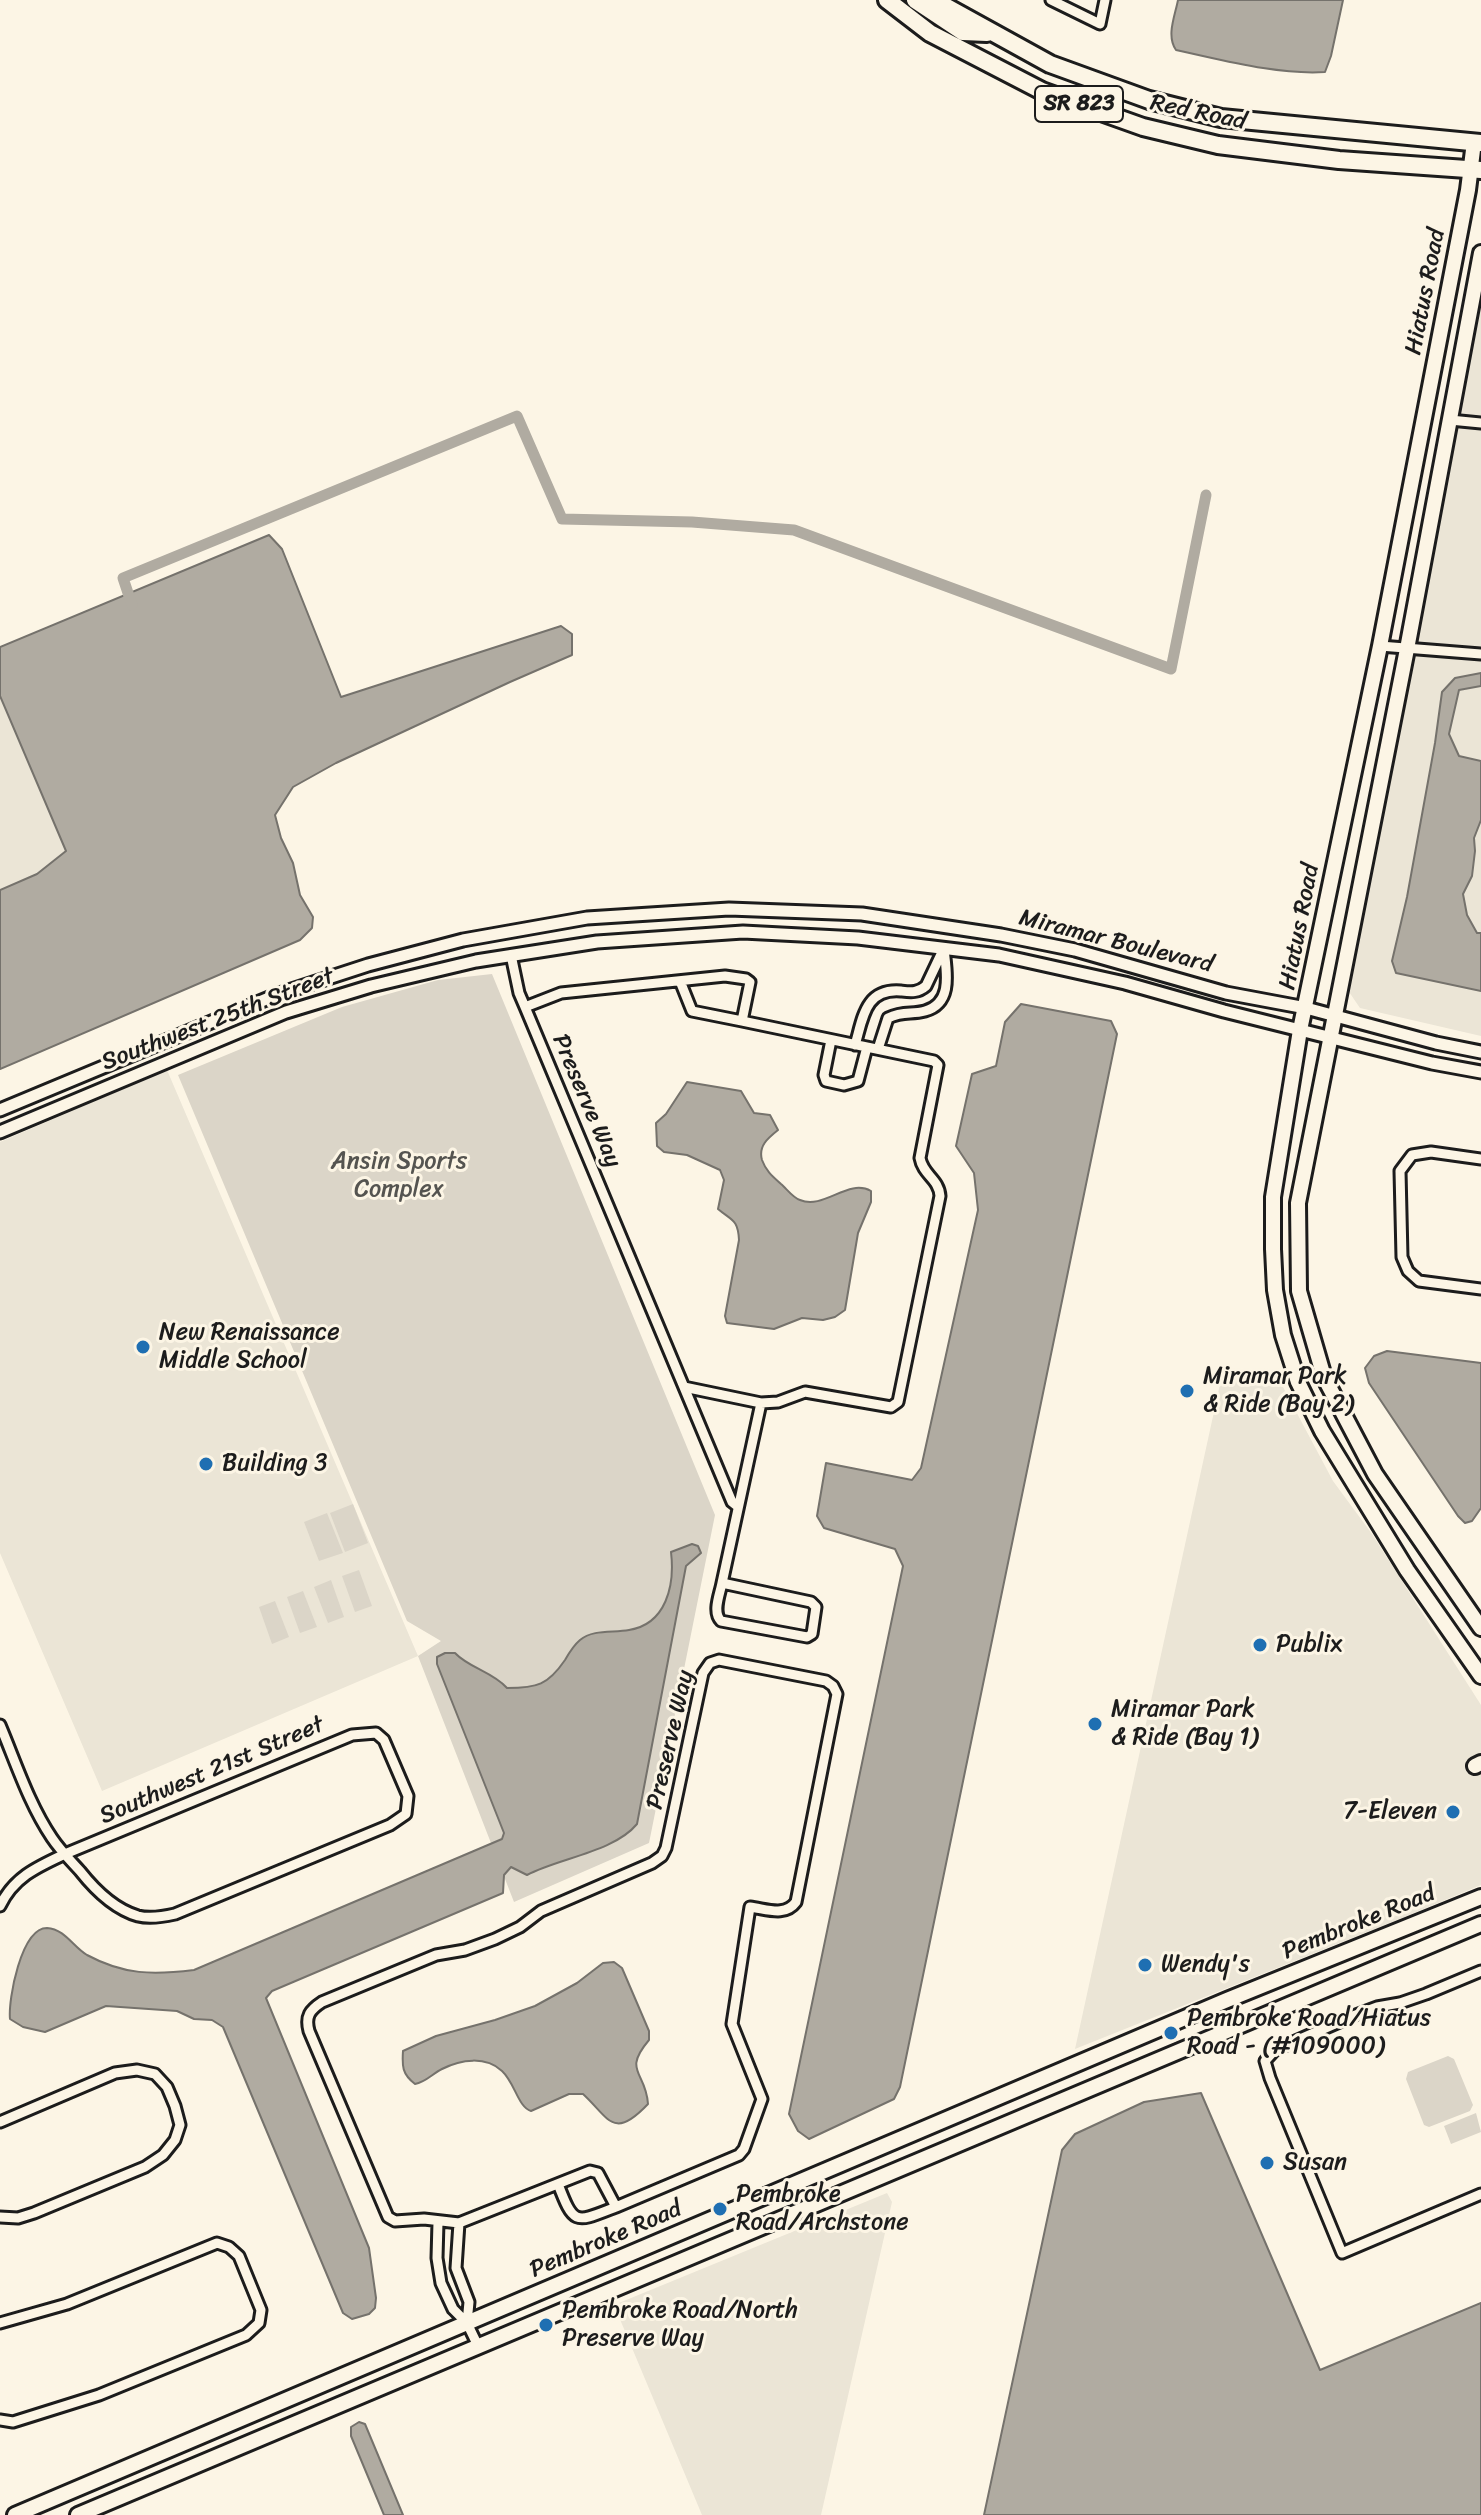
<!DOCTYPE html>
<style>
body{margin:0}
canvas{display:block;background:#fcf5e5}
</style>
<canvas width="1481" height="2515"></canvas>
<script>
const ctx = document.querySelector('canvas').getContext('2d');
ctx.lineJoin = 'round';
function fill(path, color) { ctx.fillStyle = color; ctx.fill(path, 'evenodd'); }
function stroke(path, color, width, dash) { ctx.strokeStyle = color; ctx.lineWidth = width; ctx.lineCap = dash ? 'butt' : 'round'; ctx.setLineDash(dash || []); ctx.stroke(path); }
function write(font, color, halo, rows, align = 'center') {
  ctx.font = font + ' Sriracha,sans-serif'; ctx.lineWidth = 6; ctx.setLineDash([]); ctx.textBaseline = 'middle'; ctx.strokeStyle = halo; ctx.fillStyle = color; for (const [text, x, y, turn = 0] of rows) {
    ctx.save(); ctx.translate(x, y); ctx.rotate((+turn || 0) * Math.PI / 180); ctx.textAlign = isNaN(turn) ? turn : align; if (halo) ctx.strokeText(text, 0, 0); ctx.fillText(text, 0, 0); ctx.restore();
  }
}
const built = new Path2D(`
 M1481 291V1036L1360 1008 1347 989Z
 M0 696 66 851 37 874 0 890Z
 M167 1070 418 1656 102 1791 0 1553V1142Z
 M1222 1375 1283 1387 1333 1481 1372 1534 1481 1705V1885L1402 1918 1075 2049Z
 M887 2193 892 2202 821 2515H702L614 2305Z`);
const green = new Path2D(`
 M492 974 715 1515 649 1843 514 1902 418 1656 441 1641 407 1621 178 1075 342 1007 438 980Z
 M353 1504 368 1543 345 1552 330 1513Z
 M327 1513 343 1553 319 1561 304 1522Z
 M359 1570 372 1606 355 1612 342 1576Z
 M331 1580 344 1617 328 1623 314 1587Z
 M303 1591 317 1627 300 1633 287 1597Z
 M275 1601 289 1637 272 1644 259 1607Z
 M1448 2056 1454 2059 1473 2105 1470 2111 1429 2127 1424 2125 1406 2079 1408 2072Z
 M1476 2113 1481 2132 1451 2144 1444 2126Z`);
const water = new Path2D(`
 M1178 0H1343L1331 56 1325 72C1277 75 1223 60 1176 50 1166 36 1175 16 1178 0Z
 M269 535 282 549 341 697 561 626 572 634V655L510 682 336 763 293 787 275 815 281 838 293 863 300 895 313 917 312 928 300 940 0 1069V890L37 874 66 851 0 696V647Z
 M1481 673V686L1459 690 1449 734 1459 756 1481 761V820L1474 838 1475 851 1472 876 1463 894 1467 915 1477 933H1481V991L1396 973 1392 961 1407 897 1435 743 1442 692 1455 678Z
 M1021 1004 1111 1021 1117 1034 900 2087 894 2099 809 2139 798 2131 789 2114 903 1566 895 1549 824 1528 817 1516 826 1463 912 1480 921 1468 978 1210 974 1173 956 1146 972 1074 996 1066 1005 1022Z
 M687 1082 741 1091 754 1113 770 1115 778 1130C768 1138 758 1146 762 1160 766 1171 772 1176 781 1184 786 1188 793 1198 800 1200 824 1210 848 1178 871 1191V1202L858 1233 845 1310 835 1317 823 1320 802 1318 774 1329 727 1323 725 1316 739 1240C738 1219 732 1221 718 1209L724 1180 720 1170 687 1155 664 1152 657 1146 656 1123 666 1114Z
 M1387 1351 1481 1363V1508L1472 1521 1465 1523 1458 1516 1369 1383 1365 1368 1374 1356Z
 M692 1544 698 1546 701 1553 686 1566 637 1824C614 1852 559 1858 527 1875L511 1867 504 1875 503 1893 272 1991 266 1998 369 2248 376 2298 375 2308 369 2314 352 2319 343 2313 223 2027 212 2020 194 2019 177 2011 106 2006 45 2032 23 2027 10 2019C8 2000 21 1928 47 1928 65 1929 73 1947 87 1955 124 1975 153 1975 194 1970L502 1839 504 1833 437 1664V1657L445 1653H455C469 1668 493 1672 507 1688 537 1688 548 1685 565 1660 569 1653 574 1645 580 1640 593 1629 613 1633 629 1630 666 1624 675 1586 671 1552Z
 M614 1962 622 1968 649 2031V2040C622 2072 646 2071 648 2104 613 2141 609 2118 583 2094H569L531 2111C518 2107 515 2083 502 2071 486 2056 461 2059 442 2069 432 2074 426 2082 415 2084 402 2074 402 2066 403 2051L436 2036 495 2020 535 2006 577 1983 603 1963Z
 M1201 2093 1320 2370 1481 2303V2515H984L1062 2150 1075 2134 1144 2102Z
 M359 2422 365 2424 403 2515H384L351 2436V2427Z`);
const canal = new Path2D(`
 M132 605 123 578 517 416 562 519 692 522 794 530 1171 669 1206 495`);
const minor = new Path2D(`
 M1051 0 1100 24 1105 0
 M1450 420 1481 423
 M1380 646 1481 654
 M511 955 519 993 525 1007 732 1502 737 1506
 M680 981 692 1011 742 1021
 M525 1007 561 993 725 976 746 979 750 982 742 1021 934 1061 938 1065 920 1158C923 1175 939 1179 940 1196L898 1402 891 1407 805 1392 778 1402 761 1403 684 1387
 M831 1040 824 1075 826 1081 844 1085 858 1081 867 1047
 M855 1045C863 1018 865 988 901 991 911 992 918 993 926 986L944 948
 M878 1049 888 1018C904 1010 911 1015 925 1011 954 1003 946 970 944 949
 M1481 1159 1431 1152 1412 1155 1400 1171 1402 1257 1408 1271 1419 1281 1481 1289
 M722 1583 811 1602 816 1607 812 1634 807 1637 721 1621C712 1612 720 1594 722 1583Z
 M722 1583 761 1403
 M719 1660 826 1681 833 1686 837 1694 796 1902C785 1917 767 1909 750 1907L732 2024 762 2099 744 2149 739 2155 616 2207 598 2173 590 2171 459 2223 424 2219 395 2221 388 2217 309 2031C305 2016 310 2010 322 2002L436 1955 465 1950 495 1939 520 1927 541 1911 652 1863 662 1856 666 1848 703 1673 710 1663Z
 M0 1725C16 1763 29 1804 52 1838 60 1850 70 1860 80 1871 95 1890 114 1909 138 1916 150 1919 162 1917 175 1914L390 1825 406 1814 408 1796 384 1740 376 1733 352 1735 65 1854C37 1867 14 1877 0 1906
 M1481 1971 1426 1994 1400 2003 1377 2007 1353 2016 1275 2050 1265 2061 1270 2078 1342 2253 1481 2194
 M0 2122 115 2073 137 2070 155 2074 167 2087 175 2106 180 2125 175 2140 163 2155 145 2167 34 2213 18 2218 0 2217
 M558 2184C574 2226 575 2223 616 2207
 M438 2222 437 2258 441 2283 453 2309 467 2323 479 2348
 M459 2223 456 2268 469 2302 467 2323
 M0 2323 67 2304 217 2243 229 2247 239 2256 261 2310 259 2323 246 2335 99 2395 13 2422 0 2420`);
const tertiary = new Path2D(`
 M0 1110 276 995 368 965 463 940 587 918 729 909 862 914 1001 935 1075 950 1226 993 1306 1008 1436 1043 1481 1052
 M0 1132 286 1012 371 986 476 961 597 942 743 932 858 938 999 955 1125 983 1224 1011 1432 1063 1481 1072`);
const secondary = new Path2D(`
 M1474 142 1468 190 1380 646 1300 1030 1273 1197V1249L1275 1290 1283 1335 1298 1382 1322 1431 1407 1570 1481 1676
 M1481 253 1407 649 1298 1203 1299 1291 1324 1377 1375 1474 1481 1628
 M1475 1766 1481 1763
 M15 2515 1227 2000 1481 1897
 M78 2515C547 2320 1012 2117 1481 1924`);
const trunk = new Path2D(`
 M887 0 930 33 1042 91 1143 127 1218 145 1339 160 1481 170
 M915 0 963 32 987 33
 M934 0 1050 64 1149 100 1221 118 1481 143`);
const markers = [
 [143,1347,8,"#1f6fb2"],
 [1187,1391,8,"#1f6fb2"],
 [206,1464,8,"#1f6fb2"],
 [1260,1645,8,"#1f6fb2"],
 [1095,1724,8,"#1f6fb2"],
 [1453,1812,8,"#1f6fb2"],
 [1145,1965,8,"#1f6fb2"],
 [1171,2033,8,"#1f6fb2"],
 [1267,2163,8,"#1f6fb2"],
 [720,2209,8,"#1f6fb2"],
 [546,2325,8,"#1f6fb2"]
];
const shields = [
 [1079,104,88]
];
const shieldNames = [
 ["SR 823",1079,104]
];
const streetNames = [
 ["Red Road",1198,113,12],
 ["Hiatus Road",1426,292,-79],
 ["Hiatus Road",1300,927,-79],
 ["Miramar Boulevard",1116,942,14],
 ["Southwest 25th Street",218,1020,-21],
 ["Preserve Way",586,1101,67],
 ["Preserve Way",671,1740,-77],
 ["Southwest 21st Street",212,1771,-23],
 ["Pembroke Road",1359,1923,-22],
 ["Pembroke Road",606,2240,-23]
];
const parkNames = [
 ["Ansin Sports",399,1162],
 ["Complex",399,1190]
];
const poiNames = [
 ["New Renaissance",159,1333],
 ["Middle School",159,1361],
 ["Miramar Park",1203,1377],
 ["& Ride (Bay 2)",1203,1405],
 ["Building 3",222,1464],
 ["Publix",1276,1645],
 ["Miramar Park",1111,1710],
 ["& Ride (Bay 1)",1111,1738],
 ["7-Eleven",1437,1812,"right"],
 ["Wendy's",1161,1965],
 ["Pembroke Road/Hiatus",1187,2019],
 ["Road - (#109000)",1187,2047],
 ["Susan",1283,2163],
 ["Pembroke",736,2195],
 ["Road/Archstone",736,2223],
 ["Pembroke Road/North",562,2311],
 ["Preserve Way",562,2339]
];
fill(built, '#ebe5d6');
fill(green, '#dbd5c8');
fill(water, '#b0aba1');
stroke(water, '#75726c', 2);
stroke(canal, '#b0aba1', 11);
stroke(minor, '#1c1c1c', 15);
stroke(tertiary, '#1c1c1c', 17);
stroke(secondary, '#1c1c1c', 20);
stroke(trunk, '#1c1c1c', 22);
stroke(minor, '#fcf5e5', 9);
stroke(tertiary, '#fcf5e5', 11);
stroke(secondary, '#fcf5e5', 14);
stroke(trunk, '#fcf5e5', 16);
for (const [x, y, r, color] of markers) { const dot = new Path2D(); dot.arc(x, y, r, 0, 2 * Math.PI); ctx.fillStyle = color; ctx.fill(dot); stroke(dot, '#fcf5e5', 3); }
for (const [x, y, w] of shields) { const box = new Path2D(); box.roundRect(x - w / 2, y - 18, w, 36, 6); ctx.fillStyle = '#fcf5e5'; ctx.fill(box); stroke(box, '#1c1c1c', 2); }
write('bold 22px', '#1c1c1c', null, shieldNames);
write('24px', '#1c1c1c', '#fcf5e5', streetNames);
write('24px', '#555450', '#fcf5e5', parkNames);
write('24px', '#1c1c1c', '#fcf5e5', poiNames, 'left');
</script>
